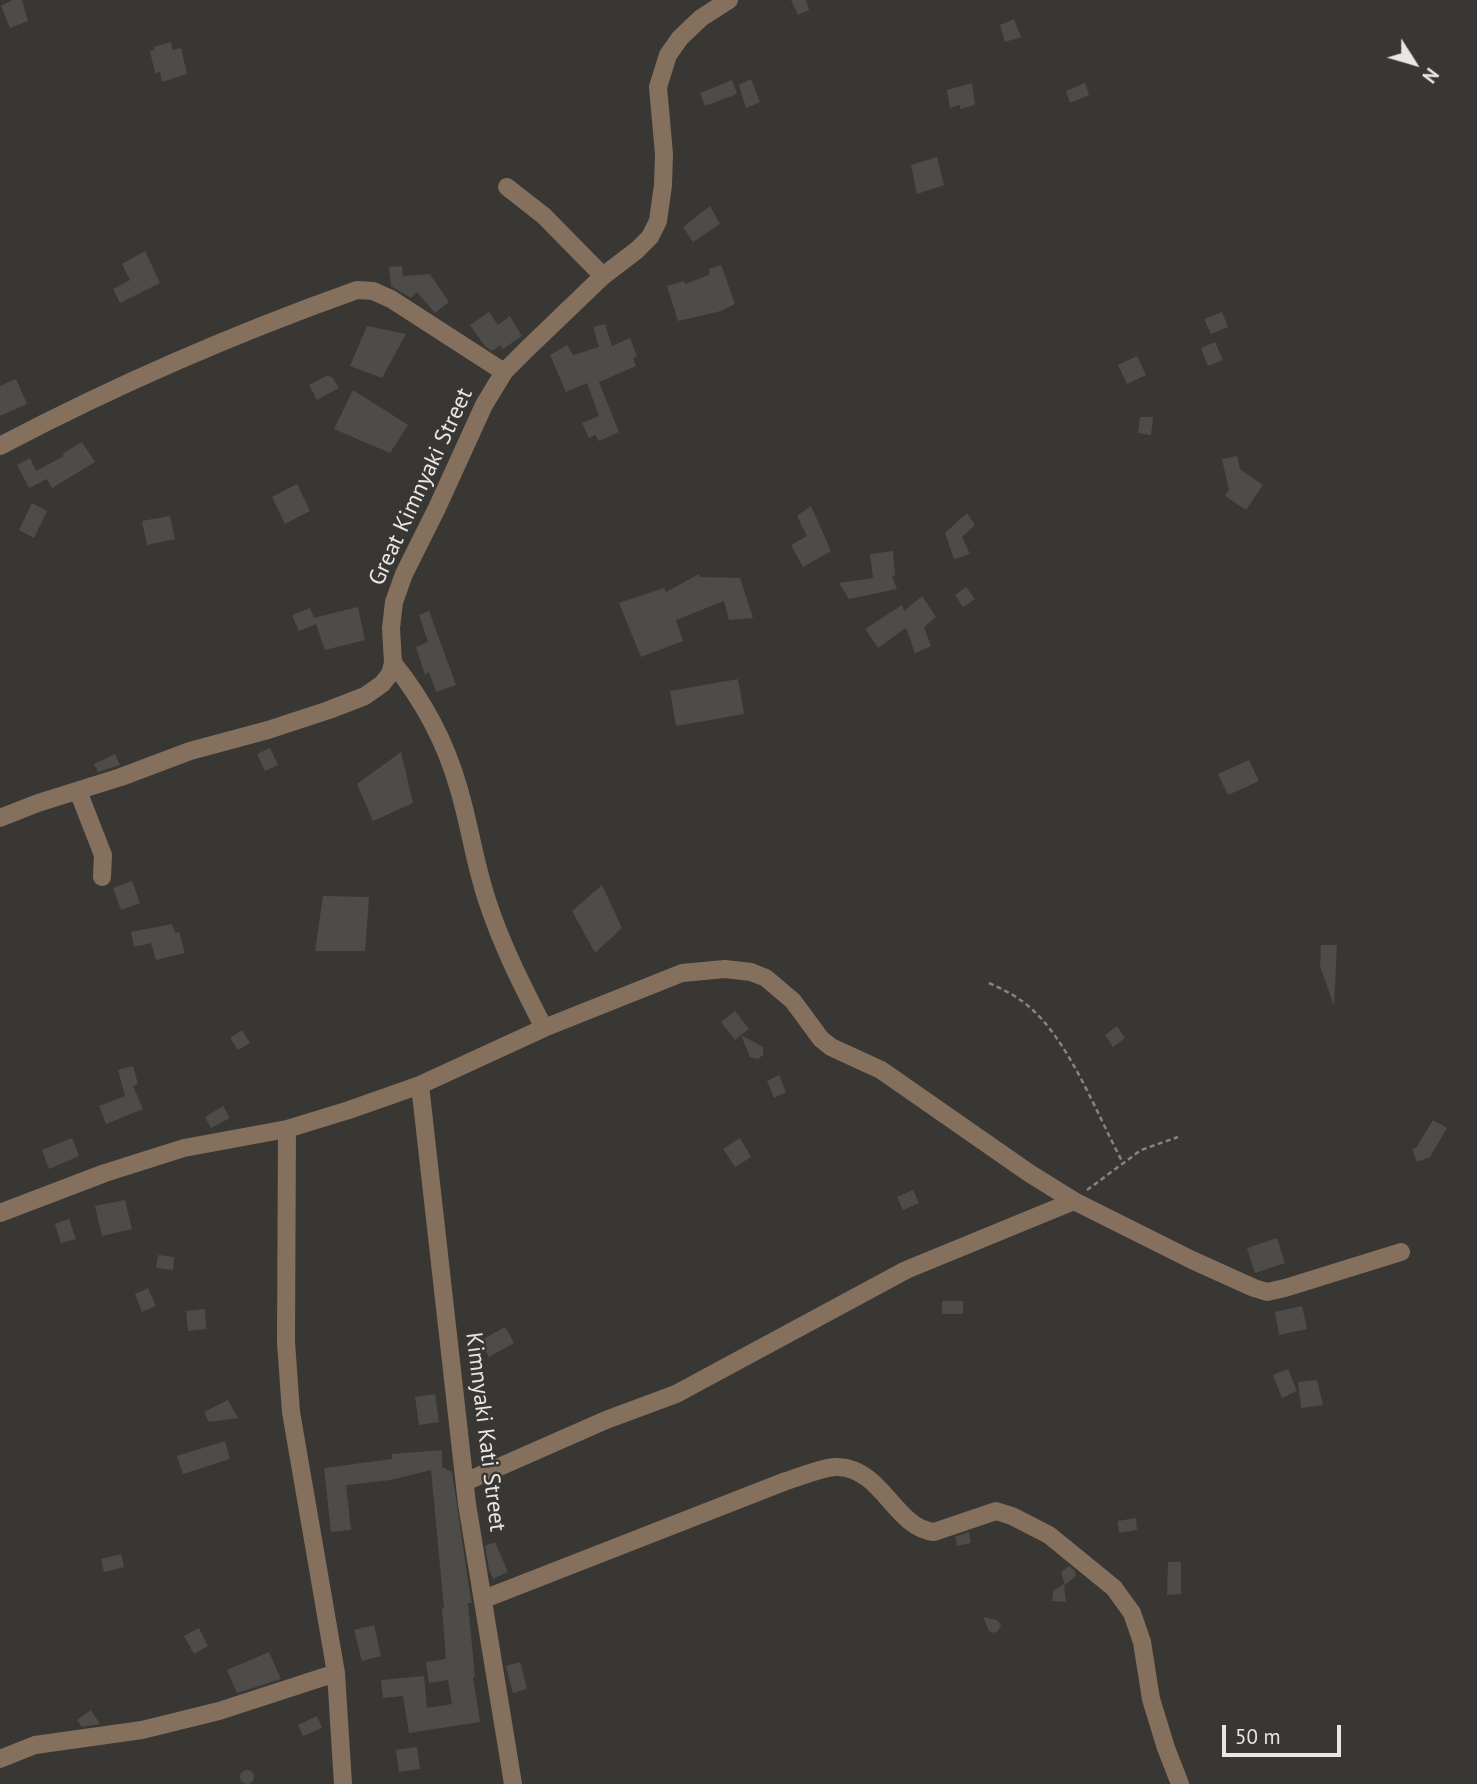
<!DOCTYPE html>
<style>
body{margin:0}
#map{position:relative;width:1477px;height:1784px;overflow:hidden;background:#393734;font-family:"PT Sans",sans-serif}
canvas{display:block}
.north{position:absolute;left:1379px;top:28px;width:70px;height:70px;-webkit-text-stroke:5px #393734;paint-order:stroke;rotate:127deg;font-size:19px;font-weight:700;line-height:28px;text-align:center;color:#e8e7e5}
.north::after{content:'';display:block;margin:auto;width:24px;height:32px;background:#e8e7e5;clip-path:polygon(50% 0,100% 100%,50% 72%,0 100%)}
.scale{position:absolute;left:1222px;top:1725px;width:119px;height:32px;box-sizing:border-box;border:4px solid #e8e7e5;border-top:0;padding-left:9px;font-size:21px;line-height:24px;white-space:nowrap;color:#e8e7e5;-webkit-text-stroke:5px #393734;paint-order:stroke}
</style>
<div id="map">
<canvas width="1477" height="1784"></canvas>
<div class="north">N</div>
<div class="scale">50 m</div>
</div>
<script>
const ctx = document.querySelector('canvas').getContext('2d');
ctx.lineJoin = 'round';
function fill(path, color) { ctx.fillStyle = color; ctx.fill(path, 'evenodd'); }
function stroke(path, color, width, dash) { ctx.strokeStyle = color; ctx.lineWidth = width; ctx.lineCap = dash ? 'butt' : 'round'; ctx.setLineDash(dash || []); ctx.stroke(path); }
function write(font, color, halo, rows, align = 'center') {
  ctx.font = font + ' "PT Sans",sans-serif'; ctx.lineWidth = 5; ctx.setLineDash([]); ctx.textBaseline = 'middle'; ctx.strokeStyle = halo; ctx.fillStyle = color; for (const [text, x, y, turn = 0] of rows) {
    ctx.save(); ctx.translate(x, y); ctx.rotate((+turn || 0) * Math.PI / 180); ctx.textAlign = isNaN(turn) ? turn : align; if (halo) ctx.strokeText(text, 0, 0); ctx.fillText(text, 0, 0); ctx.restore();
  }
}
const building = new Path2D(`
 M12 0H22L28 21 10 28 1 6Z
 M791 0H806L809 10 798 15Z
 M1014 19 1021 37 1005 42 1000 25Z
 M171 42 172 50 181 48 187 74 162 82 160 72 155 73 150 51 154 50 153 47Z
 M751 79 760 102 746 108 739 85Z
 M732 80 737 94 705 106 700 93Z
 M972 83 975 105 960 109V105L950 108 947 90Z
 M1085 83 1089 95 1070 103 1066 91Z
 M937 157 944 185 917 194 911 165Z
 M710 206 720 224 693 242 683 227Z
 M145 251 160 283 120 303 113 289 130 280 122 264Z
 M721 265 735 304 721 311 678 321 667 286 684 281 685 284 709 275V269Z
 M402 266 403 276 430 274 449 302 435 313 417 292 411 298 391 286 389 267Z
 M489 312 498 325 510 316 522 336 503 349 500 345 492 351 485 346 470 325Z
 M1222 312 1228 327 1211 334 1204 319Z
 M605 324 612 346 630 338 637 357 633 358 636 366 599 382 619 432 599 441 595 435 589 438 582 423 599 416 587 383 566 392 550 355 567 345 573 355 599 347 593 327Z
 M367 326 406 334 382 378 350 366Z
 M1215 342 1223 360 1208 366 1201 348Z
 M1137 356 1146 375 1127 384 1118 365Z
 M328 375 333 378 339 388 317 400 309 385Z
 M16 379 27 404 0 416V386Z
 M353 390 408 425 390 453 334 429Z
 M1140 417H1153L1151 435 1138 433Z
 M82 442 95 462 52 488 47 479 29 488 17 465 30 458 36 471 64 456 62 454Z
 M1237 456 1240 469 1263 485 1246 510 1225 496 1229 490 1222 459Z
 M297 484 310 511 285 524 272 497Z
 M32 503 47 511 34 538 19 530Z
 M811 506 831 551 803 567 791 545 807 536 797 516Z
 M967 513 975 525 962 537 970 554 954 559 945 533Z
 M170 516 175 539 147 545 142 521Z
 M893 551 895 575 892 576 897 589 849 599 839 583 873 578 870 554Z
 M699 574 700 577 740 578 753 618 729 620 724 601 676 620 683 641 641 657 619 603 664 588 666 592Z
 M966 587 975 599 963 607 955 595Z
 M922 596 936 617 924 627 931 646 915 653 906 628 878 648 865 629 902 605 904 611Z
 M358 607 365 640 325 650 316 624 299 631 292 615 310 608 315 620 314 618Z
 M429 611 456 685 436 692 429 672 425 675 416 647 428 642 419 615Z
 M738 679 744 714 676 726 670 691Z
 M270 748 278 765 265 771 257 754Z
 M401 752 413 803 373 821 357 784Z
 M115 754 120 765 98 772 94 764Z
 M1249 760 1259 781 1228 795 1218 774Z
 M132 881 140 903 121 910 113 888Z
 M602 885 622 928 595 953 572 911Z
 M323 896 369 897 365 951H315Z
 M172 924 175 933 179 932 185 953 156 960 151 943 134 947 131 932Z
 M1321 945H1337L1334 1006 1320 966Z
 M735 1011 749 1029 741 1035 763 1047V1055L758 1059 750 1057 741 1035 735 1040 721 1022Z
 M1117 1026 1125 1038 1113 1047 1105 1035Z
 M242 1030 250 1043 238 1050 230 1038Z
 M133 1066 138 1084 133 1086 143 1109 106 1124 99 1106 125 1096 118 1070Z
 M779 1075 786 1092 774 1098 767 1081Z
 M223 1106 230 1118 211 1128 205 1117Z
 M1433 1120 1447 1128 1430 1157 1417 1162 1412 1149 1416 1148Z
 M72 1138 79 1156 49 1169 42 1150Z
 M740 1138 751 1157 735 1167 723 1149Z
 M913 1190 919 1203 903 1210 897 1197Z
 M125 1200 132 1229 102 1236 95 1206Z
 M69 1219 76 1239 61 1243 55 1224Z
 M1277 1238 1285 1263 1255 1273 1247 1248Z
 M158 1255 174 1257 173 1270 156 1268Z
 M148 1288 156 1306 142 1312 135 1294Z
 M942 1301H963V1314H942Z
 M1302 1306 1307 1329 1279 1335 1275 1312Z
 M205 1309 206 1329 188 1331 186 1311Z
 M505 1327 514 1343 489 1357 480 1341Z
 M1288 1369 1297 1391 1282 1398 1273 1375Z
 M1317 1380 1323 1405 1301 1408 1298 1382Z
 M435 1394 439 1422 419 1425 415 1397Z
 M228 1400 238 1418 209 1422 204 1412Z
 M225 1441 230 1459 183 1474 177 1456Z
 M442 1450V1467L452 1472 471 1601 472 1603H468L475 1677H473L480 1722 409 1733 403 1696 383 1698 381 1680 424 1676 427 1708 452 1704 448 1680 429 1683 426 1662 446 1659 442 1608H444L431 1470 391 1480 346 1485 351 1530 331 1532 324 1468 392 1459V1454Z
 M1136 1518 1137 1530 1119 1533 1118 1521Z
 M969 1532 971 1543 957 1546 955 1537Z
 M495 1542 508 1572 493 1579 489 1569 485 1546Z
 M121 1554 124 1567 104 1572 101 1559Z
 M1168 1562H1181V1594L1167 1595Z
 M1069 1566 1075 1571 1076 1576 1065 1585 1061 1572Z
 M1064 1584 1066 1602 1052 1601 1053 1591Z
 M983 1617 997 1620 1001 1625 998 1631 993 1633 989 1631Z
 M374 1625 381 1656 362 1661 354 1630Z
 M199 1628 208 1646 194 1654 184 1636Z
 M269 1652 281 1679 237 1693 227 1670Z
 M520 1662 527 1689 513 1693 506 1666Z
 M91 1710 100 1724 82 1727 77 1720Z
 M317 1716 322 1728 303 1736 298 1725Z
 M417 1747 420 1769 399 1772 396 1750Z
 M240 1777a7 7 0 1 1 14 0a7 7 0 1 1-14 0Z`);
const path = new Path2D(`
 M989 983C1002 989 1015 995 1027 1005 1069 1039 1097 1115 1123 1163
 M1087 1190 1141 1150 1178 1137`);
const minor = new Path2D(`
 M507 187 544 216 603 276
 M0 446C114 386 236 333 357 290L373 291 391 299 504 372
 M393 663C422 699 445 741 458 786 470 825 475 867 489 906 503 948 524 989 544 1028
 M78 791 103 855 102 877
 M0 818 38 803 121 777 190 751 268 730 329 710 365 696 382 684 390 674 393 663 391 628 394 602 404 574 437 508 484 405 504 372 527 349 603 276 637 250 650 237 658 221 663 185 664 154 658 87 668 55 680 38 701 18 729 0
 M420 1085 467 1504 513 1784
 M287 1129 286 1342 291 1412 336 1673 343 1784
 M0 1213 105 1173 184 1148 287 1129 349 1110 420 1085 544 1028 682 973 725 969 751 972 766 978 793 1001 821 1039 831 1047 881 1070 1029 1173 1074 1201 1192 1260 1254 1288 1267 1292 1285 1288 1401 1252
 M465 1482 606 1420 676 1394 906 1270 1074 1201
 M484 1599 786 1481C800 1477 825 1466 838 1467 883 1469 894 1527 934 1532L996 1511 1012 1516 1049 1535 1114 1588 1132 1613 1142 1642 1151 1699 1166 1748 1180 1784
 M0 1759 35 1745 142 1730 219 1711 336 1673`);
const streetNames = [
 ["Great Kimnyaki Street",421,487,-65],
 ["Kimnyaki Kati Street",485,1432,83]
];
fill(building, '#4e4c49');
stroke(path, '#868482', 2.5, [5, 3.5]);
stroke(minor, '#85705e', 18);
write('23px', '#e8e7e5', '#393734', streetNames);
</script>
